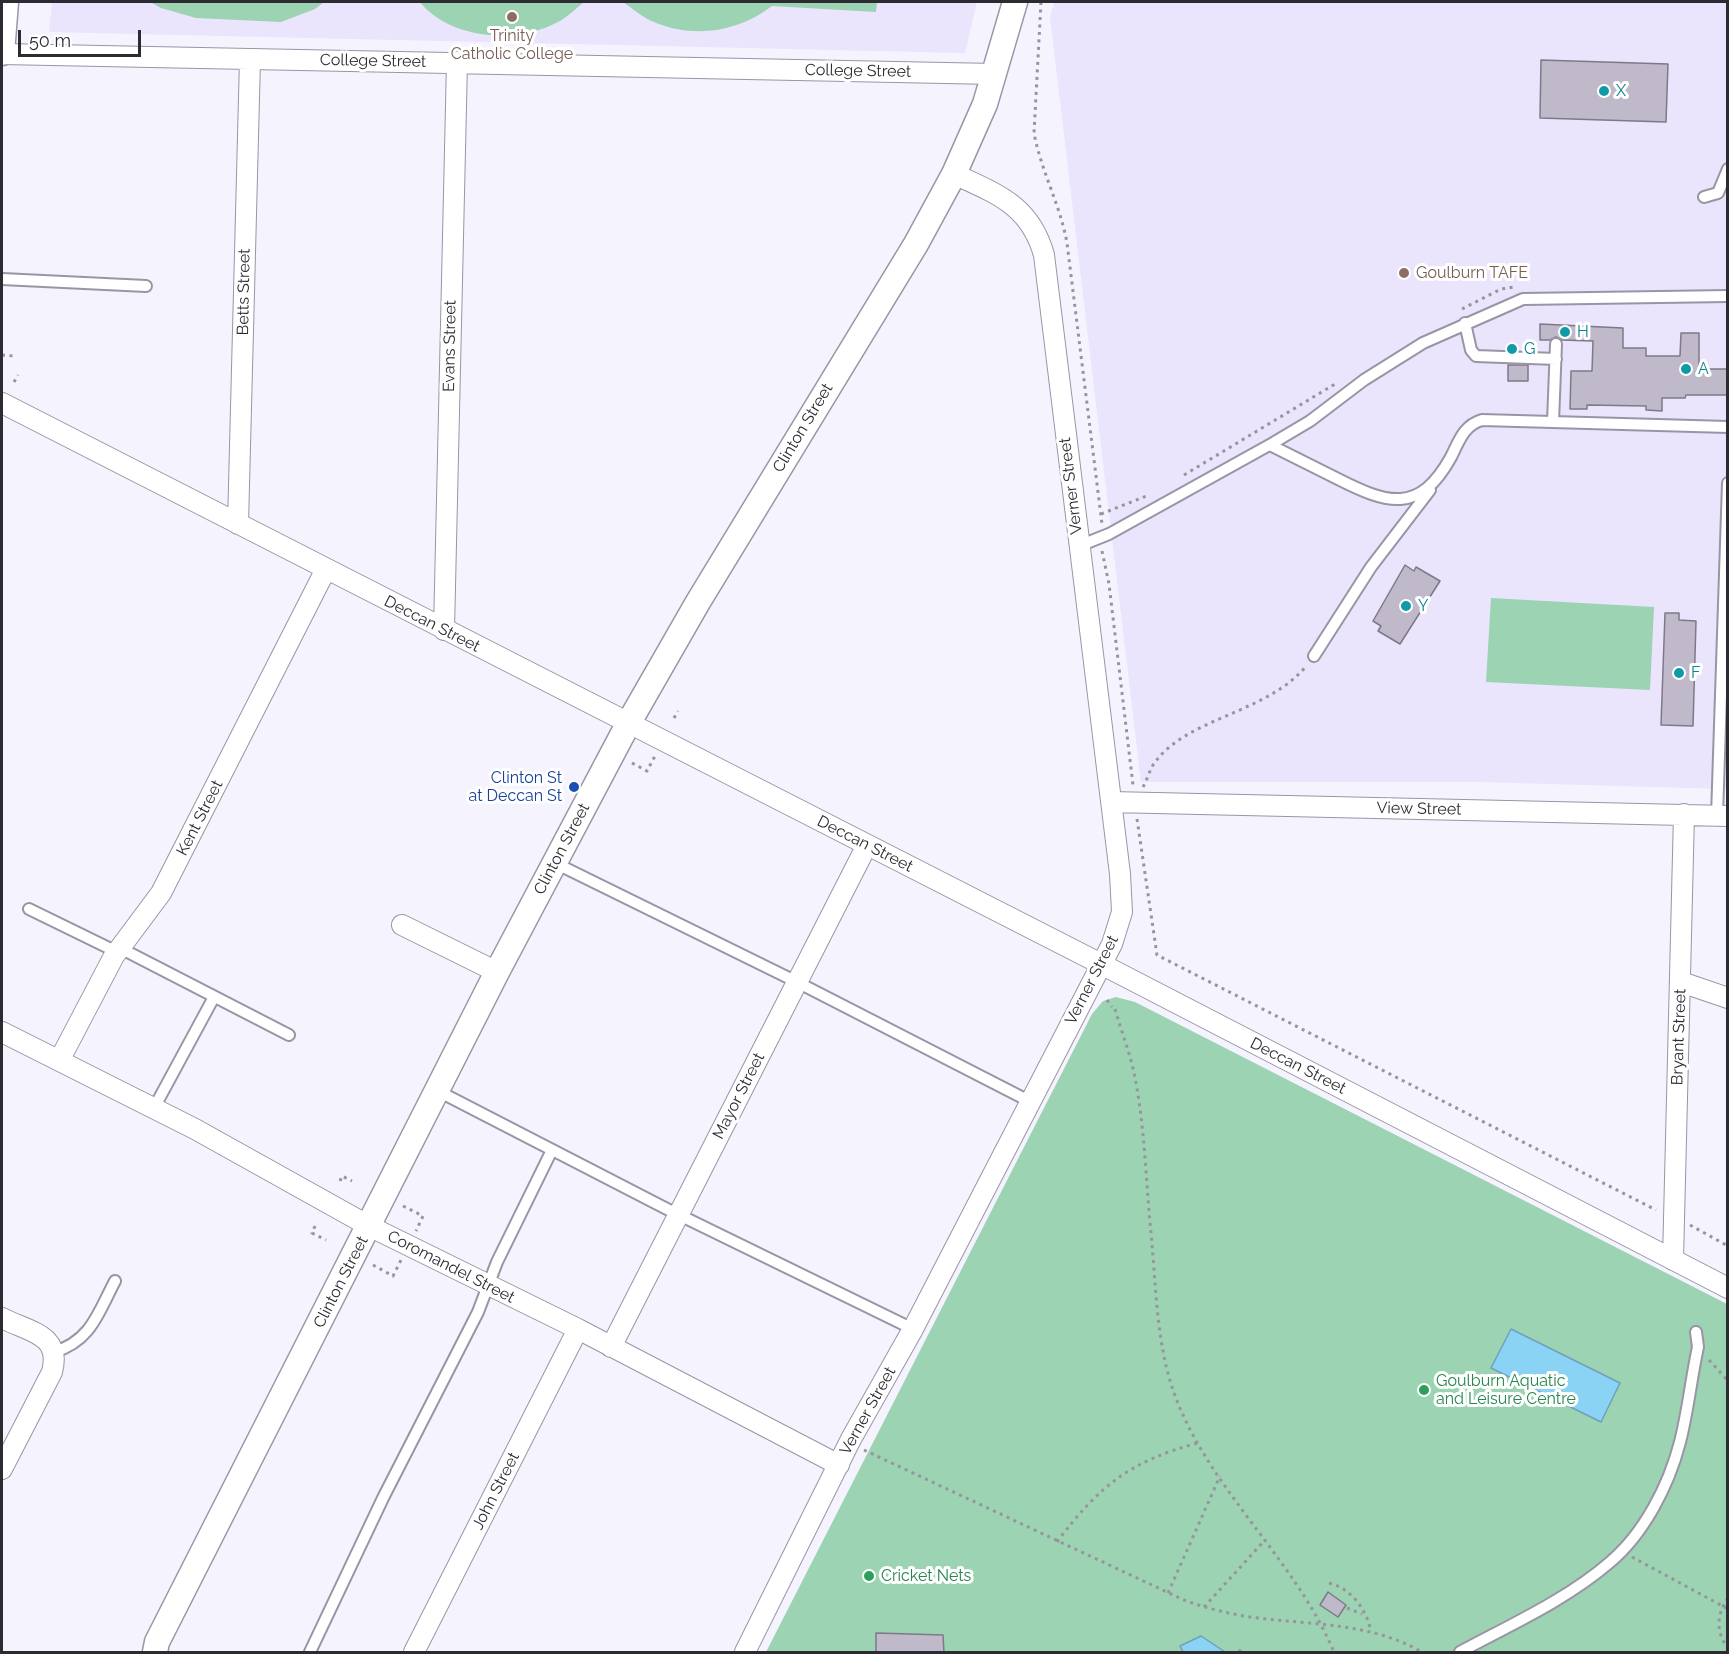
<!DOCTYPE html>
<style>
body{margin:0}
#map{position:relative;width:1729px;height:1654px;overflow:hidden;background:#f5f3fe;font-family:Raleway,sans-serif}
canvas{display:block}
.frame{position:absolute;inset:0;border:3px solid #2c2b32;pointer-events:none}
.scale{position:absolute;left:18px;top:30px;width:123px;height:27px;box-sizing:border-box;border:3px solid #2c2b32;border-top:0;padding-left:8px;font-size:18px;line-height:21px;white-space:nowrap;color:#2c2b32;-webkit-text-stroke:4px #fff;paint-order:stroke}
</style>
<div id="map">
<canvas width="1729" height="1654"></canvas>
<div class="frame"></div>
<div class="scale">50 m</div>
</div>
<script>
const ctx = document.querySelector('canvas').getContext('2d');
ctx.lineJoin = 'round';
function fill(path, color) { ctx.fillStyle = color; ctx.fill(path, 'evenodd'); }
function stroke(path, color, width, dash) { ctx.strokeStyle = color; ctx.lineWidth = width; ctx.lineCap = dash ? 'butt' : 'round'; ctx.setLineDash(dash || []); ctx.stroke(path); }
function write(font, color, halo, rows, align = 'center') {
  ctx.font = font + ' Raleway,sans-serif'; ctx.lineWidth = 6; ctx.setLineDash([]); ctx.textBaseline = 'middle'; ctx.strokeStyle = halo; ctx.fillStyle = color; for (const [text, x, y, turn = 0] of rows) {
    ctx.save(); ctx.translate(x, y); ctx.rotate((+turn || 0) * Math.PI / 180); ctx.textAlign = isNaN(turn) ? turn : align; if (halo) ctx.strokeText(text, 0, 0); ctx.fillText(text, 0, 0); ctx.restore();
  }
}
const built = new Path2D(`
 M52 2H977L965 53 49 32Z
 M1054 2H1727V789L1479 782H1141L1050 17Z`);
const green = new Path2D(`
 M150 2H324L315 9 281 22 196 18 161 8Z
 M420 2H584C576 8 568 17 558 22 518 44 450 40 420 2Z
 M623 2H622H877L876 12 772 6C738 32 694 39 654 22 643 18 632 8 623 2Z
 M1491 598 1654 607 1650 690 1486 682Z
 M1116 997 1135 1002 1727 1304V1652H766L1092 1014 1103 1001Z`);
const water = new Path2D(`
 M1511 1329 1620 1383 1601 1422 1491 1368Z
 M1201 1636 1225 1652H1183L1180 1646Z`);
const building = new Path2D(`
 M1541 60 1668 64 1666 122 1540 118Z
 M1540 324 1623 328V348H1646V356H1680L1681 333H1699V369H1728V395H1686L1685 398H1662V411L1646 410V406L1587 405V409H1570L1571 371H1592L1593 341 1562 340 1556 337 1550 340H1540Z
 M1508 365H1528V381H1508Z
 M1405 565 1414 571 1416 567 1440 581 1400 644 1378 631 1381 626 1373 621Z
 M1665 613H1679V620L1696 621 1693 726 1661 725Z
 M1328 1592 1346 1605 1338 1617 1320 1605Z
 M876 1633 943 1635 944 1653H876Z`);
const path = new Path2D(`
 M1041 2 1034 133C1041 171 1060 204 1067 243L1102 524
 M1462 309 1501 289 1515 287
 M2 355 14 356
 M14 382 18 375
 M1184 475 1335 384
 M1101 514 1149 495
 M1102 551 1109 584 1133 785
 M674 718 678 711
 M632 763 647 771 655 756
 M1143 787C1147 780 1149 772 1153 765 1185 717 1268 714 1307 665
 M1137 819 1157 955 1656 1210
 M1107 1000 1112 1007
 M1115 1009C1122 1034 1132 1058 1136 1083 1145 1132 1146 1183 1151 1233 1156 1284 1156 1340 1173 1390 1207 1488 1294 1557 1334 1652
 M340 1181 342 1176 352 1181
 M403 1206 423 1216 416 1231
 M1690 1225 1728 1246
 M315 1226 312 1233 326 1240
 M373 1265 393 1276 401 1260
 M1709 1360 1728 1381
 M864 1450 1186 1601C1210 1609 1233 1615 1258 1618 1315 1625 1371 1623 1422 1652
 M1057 1542C1099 1486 1130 1461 1198 1443
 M1632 1557 1728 1609
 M1329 1583C1352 1589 1366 1609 1371 1631
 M1168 1593 1220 1476
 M1728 1598C1717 1613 1715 1632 1728 1648
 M1204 1607 1265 1540
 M1347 1608 1362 1614
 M1239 1652 1241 1649`);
const service = new Path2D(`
 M1704 197 1718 193 1728 169
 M2 279 146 286
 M1465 323 1471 350 1476 356 1556 359
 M1553 422 1556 344
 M1270 445C1292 456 1314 467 1336 478 1387 504 1419 515 1451 457 1459 441 1464 425 1482 420L1728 427
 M1079 546 1109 534 1273 443 1310 421 1364 380 1423 343 1523 299 1728 296
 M1314 656 1371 567 1430 490
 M1717 816 1728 483
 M555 863 797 982 1031 1102
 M29 909 117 952
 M120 948 289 1035
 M438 1091 665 1208 913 1329
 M154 1108 214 997
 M54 1352C91 1341 98 1313 115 1281
 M310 1652 383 1498 478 1312 497 1262 552 1150
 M1460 1652C1510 1625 1566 1600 1609 1563 1644 1534 1669 1485 1680 1442 1688 1411 1691 1379 1698 1347L1696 1332`);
const minor = new Path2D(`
 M2 54 995 74
 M2 403 1101 964 1728 1288
 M238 524 250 59
 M444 630 457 62
 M1111 802 1728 816
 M402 925 497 972
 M1681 982 1728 998
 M2 1032 195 1129 369 1226 578 1329 839 1465
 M60 1059 114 956 161 893 326 569
 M1673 1260 1684 814
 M2 1318C29 1332 62 1334 52 1372L2 1469
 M611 1347 867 845
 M414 1652 578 1329
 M745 1652 851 1439 913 1329 1112 944 1122 912 1120 874 1044 255C1030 205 997 194 954 174`);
const tertiary = new Path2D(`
 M2 53 6 2
 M155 1652 157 1642 497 972 628 724 698 602 916 244 954 174 985 104 1015 2`);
const markers = [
 [512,17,6,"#8d6e63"],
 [1604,91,6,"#0f9aa8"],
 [1404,273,6,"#8d6e63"],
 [1565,332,6,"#0f9aa8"],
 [1512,349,6,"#0f9aa8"],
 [1686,369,6,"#0f9aa8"],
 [1406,606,6,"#0f9aa8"],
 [1679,673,6,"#0f9aa8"],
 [574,787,6,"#1a4fb4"],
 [1424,1390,6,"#2e9e5b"],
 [869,1576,6,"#2e9e5b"]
];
const educationNames = [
 ["Trinity",512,36],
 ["Catholic College",512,54],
 ["Goulburn TAFE",1416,273,"left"]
];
const streetNames = [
 ["College Street",373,61,1],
 ["College Street",858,71,1],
 ["Betts Street",244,292,-89],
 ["Evans Street",450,346,-89],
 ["Clinton Street",803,428,-59],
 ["Verner Street",1071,486,-97],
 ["Deccan Street",432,624,27],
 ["View Street",1419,809,1],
 ["Kent Street",200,818,-63],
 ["Deccan Street",865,844,27],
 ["Clinton Street",562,849,-62],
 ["Verner Street",1092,980,-63],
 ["Bryant Street",1679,1037,-88],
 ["Deccan Street",1298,1066,27],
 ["Mayor Street",739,1096,-63],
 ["Coromandel Street",451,1267,27],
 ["Clinton Street",341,1282,-63],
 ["Verner Street",868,1411,-61],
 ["John Street",496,1491,-63]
];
const cultureNames = [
 ["X",1616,91],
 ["H",1577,332],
 ["G",1524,349],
 ["A",1698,369],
 ["Y",1418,606],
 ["F",1691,673]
];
const transitNames = [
 ["Clinton St",562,778],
 ["at Deccan St",562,796]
];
const leisureNames = [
 ["Goulburn Aquatic",1436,1381],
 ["and Leisure Centre",1436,1399],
 ["Cricket Nets",881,1576]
];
fill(built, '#eae4fd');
fill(green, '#9cd3b2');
fill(water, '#8ad3f4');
stroke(water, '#6ea1ba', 1.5);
fill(building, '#bfb9ca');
stroke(building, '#7e7988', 1.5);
stroke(service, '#9995a5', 14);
stroke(minor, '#9995a5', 22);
stroke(tertiary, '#9995a5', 27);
stroke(path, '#96959e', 3, [3, 4.5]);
stroke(service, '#fff', 10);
stroke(minor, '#fff', 20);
stroke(tertiary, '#fff', 24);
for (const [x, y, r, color] of markers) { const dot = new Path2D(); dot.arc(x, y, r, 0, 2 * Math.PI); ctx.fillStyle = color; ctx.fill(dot); stroke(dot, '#fff', 2); }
write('16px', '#785e54', '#fff', educationNames);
write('16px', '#2c2b32', '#fff', streetNames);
write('16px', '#0d838f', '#fff', cultureNames, 'left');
write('16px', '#164399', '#fff', transitNames, 'right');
write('16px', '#27864d', '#fff', leisureNames, 'left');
</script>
